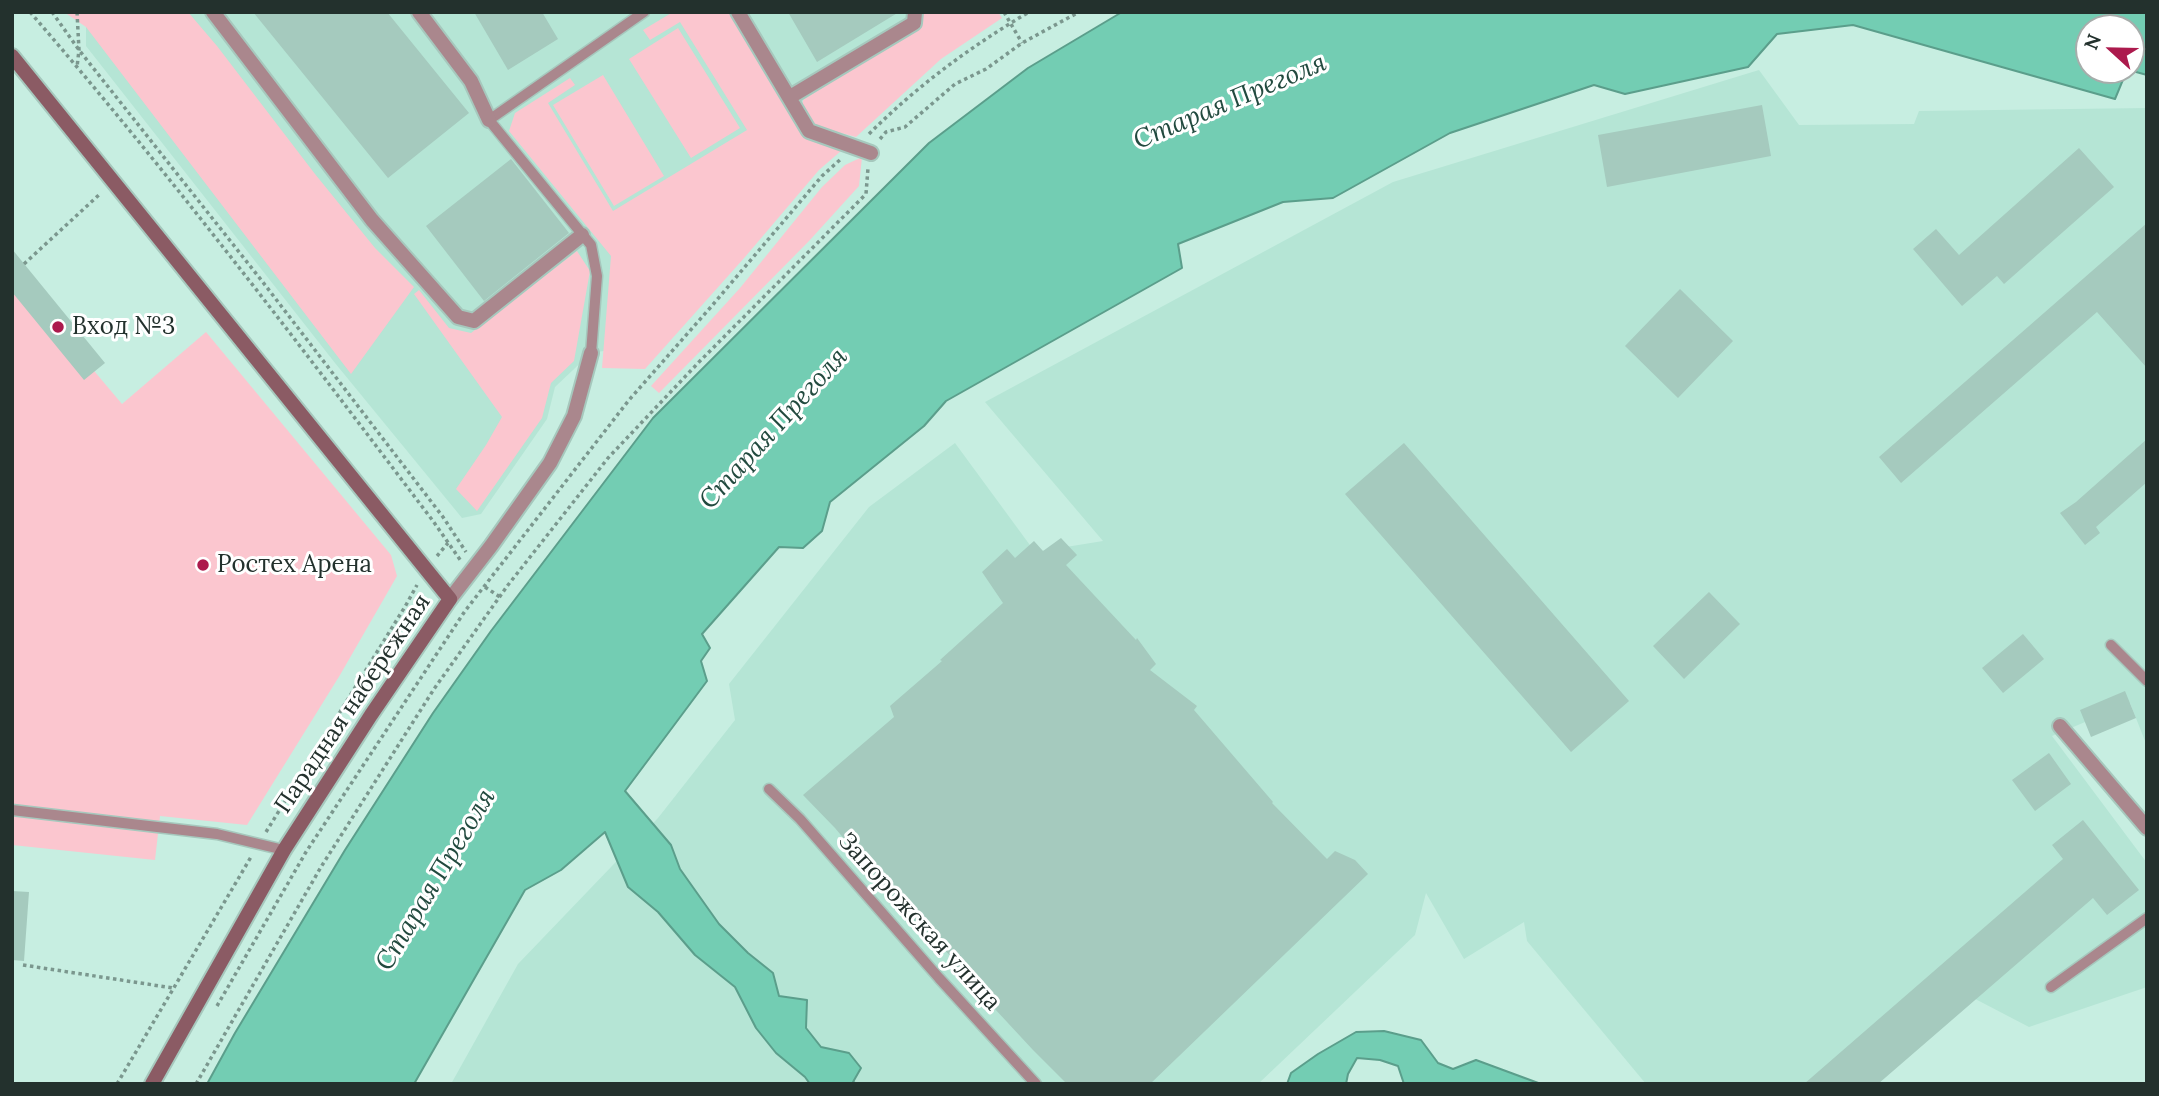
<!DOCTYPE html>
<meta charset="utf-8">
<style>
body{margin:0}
#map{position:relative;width:2159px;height:1096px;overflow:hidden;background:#c7eee1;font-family:Lora,serif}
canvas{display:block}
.frame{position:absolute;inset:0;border:14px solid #23312d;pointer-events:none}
.north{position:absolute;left:2075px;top:14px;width:70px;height:70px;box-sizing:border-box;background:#fff;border:2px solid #a7adab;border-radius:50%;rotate:292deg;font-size:19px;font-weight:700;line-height:28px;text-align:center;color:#23312d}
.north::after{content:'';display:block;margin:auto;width:24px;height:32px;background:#ac1a4d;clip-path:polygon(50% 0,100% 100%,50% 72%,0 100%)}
</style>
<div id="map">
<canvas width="2159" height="1096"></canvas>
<div class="frame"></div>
<div class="north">N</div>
</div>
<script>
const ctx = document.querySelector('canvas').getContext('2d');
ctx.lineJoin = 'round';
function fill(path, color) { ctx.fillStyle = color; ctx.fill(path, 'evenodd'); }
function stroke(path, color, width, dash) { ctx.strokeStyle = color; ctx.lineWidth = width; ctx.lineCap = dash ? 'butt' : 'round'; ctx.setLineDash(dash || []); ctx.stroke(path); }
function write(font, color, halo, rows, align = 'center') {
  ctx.font = font + ' Lora,serif'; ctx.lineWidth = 6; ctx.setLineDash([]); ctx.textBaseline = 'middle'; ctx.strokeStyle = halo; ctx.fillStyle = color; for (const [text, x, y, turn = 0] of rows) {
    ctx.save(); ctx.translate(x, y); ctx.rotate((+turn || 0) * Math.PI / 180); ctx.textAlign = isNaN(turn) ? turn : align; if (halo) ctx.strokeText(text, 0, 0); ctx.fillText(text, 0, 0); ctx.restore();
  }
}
const built = new Path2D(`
 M86 12H970L790 176 616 349 591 353 555 387 547 419 481 514 462 518 335 363 86 46Z
 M1759 70 1799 125 1914 124 1919 111 2147 108V746L2130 703 2052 736 2147 863V987L2029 1027 1958 990 1850 1084H1646L1527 941 1524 922 1464 959 1426 893 1415 935 1258 1084H451L518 964 658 818 735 720 729 684 869 507 955 443 1035 552 1103 541 985 402 1393 182Z`);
const green = new Path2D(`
 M64 12H188L217 46 315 174 375 248 414 287 351 374 86 27Z
 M673 12H729L802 134C815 145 826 144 841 151L819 170 745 257 645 369 602 368 611 256 509 131 515 113 570 78 575 85 548 103 613 211 747 130 680 22 650 40 643 30Z
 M922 12H998L1002 18 941 59 856 137 812 125 802 107 803 100 919 27Z
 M678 28 740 128 691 158 629 59Z
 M603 75 664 176 614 206 553 105Z
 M862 157 859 186 809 241 659 393 651 386 740 288 822 187 845 165Z
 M12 249 95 372 122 404 206 332 391 555 397 576 340 675 247 825 160 816 155 860 12 845Z
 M577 251 590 271 574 361 551 383 542 418 477 511 456 489 486 445 502 417 414 294 419 290 449 328 471 333Z`);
const water = new Path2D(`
 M1122 12H2147V75L2129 70H2131V28H2089V70H2127L2115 99 1853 25 1777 34 1748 67 1625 94 1594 85 1450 133 1333 198 1283 202 1178 244 1182 268 946 401 924 426 830 502 822 531 803 548 779 547 702 634 710 648 701 661 707 681 625 791 671 845 680 869 719 924 748 953 773 973 779 996 807 1000 806 1028 821 1047 849 1053 861 1068 853 1082 857 1084H810L805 1077 776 1053 756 1028 735 987 695 955 658 912 628 887 605 832 561 870 525 890 414 1084H207L235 1033 345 850 433 713 491 631 653 418 929 143 1028 68Z
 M1384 1031 1421 1040 1438 1063 1453 1069 1476 1060 1541 1084H1404L1398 1066 1380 1060 1357 1058 1348 1074 1346 1084H1287L1291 1073 1318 1054 1356 1032Z`);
const building = new Path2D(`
 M253 12H387L469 113 388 178Z
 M474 12H542L558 39 508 70Z
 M788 12H899L817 62Z
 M1762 105 1771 156 1607 187 1598 135Z
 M2079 148 2114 187 2004 284 1997 276 1962 306 1913 249 1936 229 1959 255Z
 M511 159 569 233 484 301 426 226Z
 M2147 223V368L2097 312 1901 483 1879 457Z
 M12 249 105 363 84 380 12 292Z
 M1680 289 1733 341 1678 398 1625 346Z
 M2147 439V482L2096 527 2100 533 2085 545 2060 513 2076 502Z
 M1404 443 1629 701 1571 752 1345 494Z
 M1061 538 1077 555 1066 565 1136 640 1137 638 1156 664 1150 670 1197 706 1194 710 1273 802 1272 803 1327 859 1335 851 1355 860 1368 874 1150 1084H1067L1033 1050 956 967 959 964 918 925 876 879 877 878 835 828 803 795 894 717 890 706 942 661 940 660 1003 603 982 572 1007 549 1015 558 1034 541 1043 551Z
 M1709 592 1740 624 1684 679 1653 646Z
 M2023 634 2044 659 2003 693 1982 668Z
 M2125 691 2136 718 2091 737 2080 710Z
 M2049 753 2071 784 2035 811 2012 780Z
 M2083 820 2139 890 2107 915 2093 898 1878 1084H1804L2063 859 2052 845Z
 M12 891 29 892 24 961 12 960Z`);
const path = new Path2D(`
 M30 12C172 176 302 348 433 521L461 561
 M52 12 79 50 262 281 443 517 466 552
 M77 12 79 50 77 67
 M1004 12 1022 43
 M869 134C917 86 970 47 1029 12
 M880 139 886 132 905 127 955 84 986 69 1022 43 1079 12
 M24 264 101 193
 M437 556 448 543
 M485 587 500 597
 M266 832 406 605 417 585
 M23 965 173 988
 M217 1006 306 852 465 611 629 400 710 308 822 176 842 158
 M117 1084 251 857
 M196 1084 321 867 434 689 508 585 608 458 699 362 866 194 868 168`);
const lane = new Path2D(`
 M591 353 597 276 591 245 489 120 644 12
 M2111 645 2147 681
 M769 789 800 819 939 978 1036 1084
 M12 810 217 834 284 850
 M2051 987 2147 918`);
const street = new Path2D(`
 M213 12 372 220 458 317 474 321 582 235
 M419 12 471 81 489 120
 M738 12 809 131 871 153
 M790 97 914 23 915 12
 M450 599 491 546 550 463 574 416 591 353
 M2060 726 2147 828`);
const secondary = new Path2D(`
 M12 56 450 599 371 715 284 850 152 1084`);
const markers = [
 [58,327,7,"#ac1a4d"],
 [203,565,7,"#ac1a4d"]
];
const poiNames = [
 ["Вход №3",72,327],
 ["Ростех Арена",217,565]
];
const streetNames = [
 ["Парадная набережная",353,704,-56],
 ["Запорожская улица",919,922,48]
];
const waterNames = [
 ["Старая Преголя",1230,102,-23],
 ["Старая Преголя",774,429,-48],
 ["Старая Преголя",436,880,-59]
];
fill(built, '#b5e5d5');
fill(green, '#fbc6cf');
fill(water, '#73cdb3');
stroke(water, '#5b9e8b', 2);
fill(building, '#a5cabe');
stroke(lane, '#a6c8bd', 13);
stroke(street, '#a6c8bd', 18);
stroke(secondary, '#a6c8bd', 18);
stroke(path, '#7b978e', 3.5, [3.5, 3.5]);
stroke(lane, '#aa878d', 10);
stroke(street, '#aa878d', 14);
stroke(secondary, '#8b5b64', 14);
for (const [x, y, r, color] of markers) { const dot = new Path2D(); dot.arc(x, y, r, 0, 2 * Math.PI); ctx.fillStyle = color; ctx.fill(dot); stroke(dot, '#fff', 2.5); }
write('24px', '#23312d', '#fff', poiNames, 'left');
write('24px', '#23312d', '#fff', streetNames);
write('italic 26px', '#224a3f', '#fff', waterNames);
</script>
